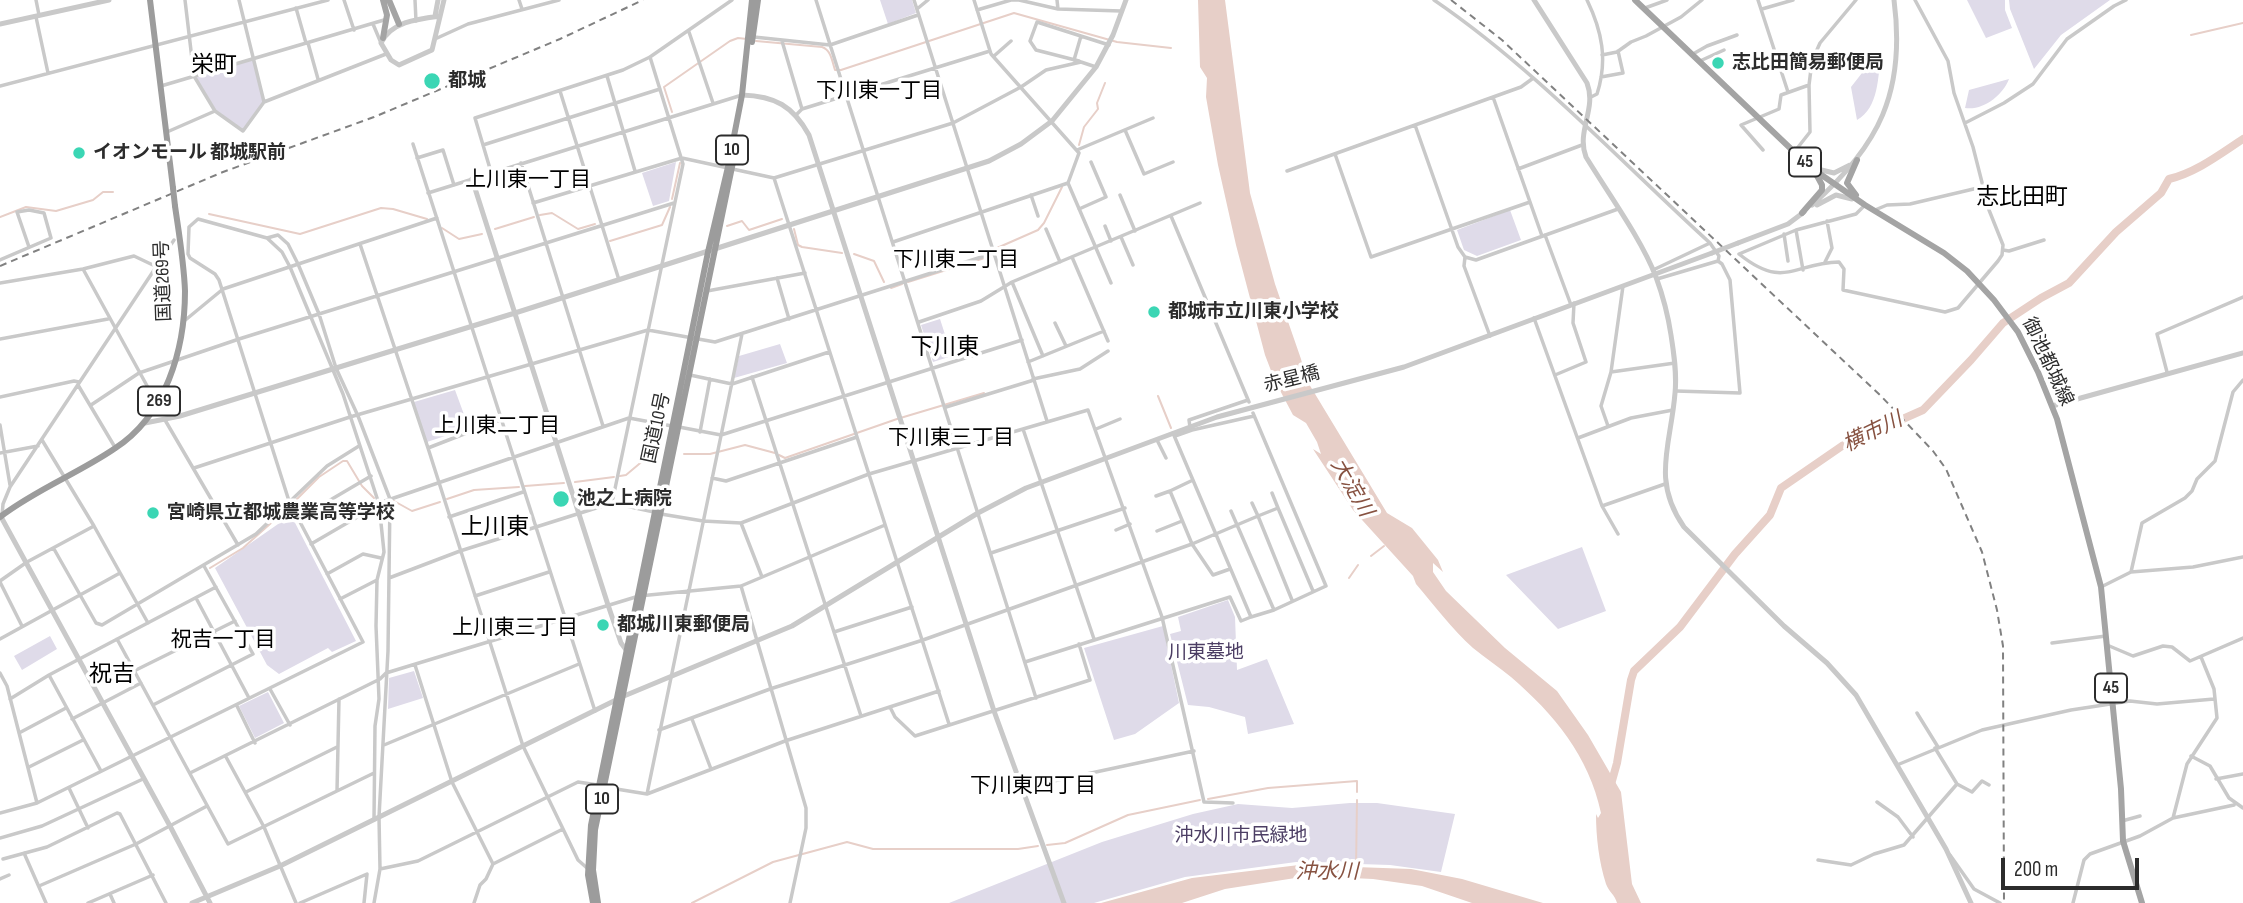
<!DOCTYPE html>
<meta charset="utf-8">
<style>
body{margin:0}
#map{position:relative;width:2243px;height:903px;overflow:hidden;background:#fff;font-family:"Sofia Sans Condensed",sans-serif}
canvas{display:block}
.scale{position:absolute;left:2001px;top:858px;width:138px;height:32px;box-sizing:border-box;border:4px solid #2c2c2c;border-top:0;padding-left:9px;font-size:21px;line-height:24px;white-space:nowrap;color:#2c2c2c;-webkit-text-stroke:5px #fff;paint-order:stroke}
</style>
<div id="map">
<canvas width="2243" height="903"></canvas>
<div class="scale">200 m</div>
</div>
<script>
const ctx = document.querySelector('canvas').getContext('2d');
ctx.lineJoin = 'round';
function fill(path, color) { ctx.fillStyle = color; ctx.fill(path, 'evenodd'); }
function stroke(path, color, width, dash) { ctx.strokeStyle = color; ctx.lineWidth = width; ctx.lineCap = dash ? 'butt' : 'round'; ctx.setLineDash(dash || []); ctx.stroke(path); }
function write(font, color, halo, rows, align = 'center') {
  ctx.font = font + ' "Sofia Sans Condensed","Noto Sans JP",sans-serif'; ctx.lineWidth = 7; ctx.setLineDash([]); ctx.textBaseline = 'middle'; ctx.strokeStyle = halo; ctx.fillStyle = color; for (const [text, x, y, turn = 0] of rows) {
    ctx.save(); ctx.translate(x, y); ctx.rotate((+turn || 0) * Math.PI / 180); ctx.textAlign = isNaN(turn) ? turn : align; if (halo) ctx.strokeText(text, 0, 0); ctx.fillText(text, 0, 0); ctx.restore();
  }
}
const green = new Path2D(`
 M880 0H912L916 13 888 24Z
 M1967 0H2005V10L2012 28 1986 38Z
 M2009 0H2110L2061 35 2034 69 2010 9Z
 M1881 53C1878 76 1879 108 1857 120L1851 87 1869 64Z
 M253 59 264 102 243 131 215 111 194 76Z
 M2009 79C2003 95 1983 111 1965 108L1969 90Z
 M676 162 669 201 653 206 642 173Z
 M1510 210 1521 240 1477 256 1464 250 1457 230Z
 M940 319 952 356 933 362 921 325Z
 M780 344 787 363 734 378 739 356Z
 M455 390 469 428 427 442 414 402Z
 M291 515 356 641 332 652 328 648 279 674 267 665 215 568Z
 M1582 547 1606 611 1558 629 1506 575Z
 M1228 600 1235 617 1237 670 1267 659 1294 724 1248 734 1245 717 1209 707 1188 705 1170 634 1181 631 1178 617Z
 M1163 626 1179 703 1135 734 1114 740 1084 648Z
 M50 636 57 649 22 670 14 656Z
 M414 671 423 698 388 709 389 678Z
 M268 692 284 723 255 738 239 706Z
 M1350 803H1377L1455 814 1441 872 1390 865 1296 862 1185 877 1094 903H949L1102 842 1193 814 1238 804 1292 808Z`);
const water = new Path2D(`
 M1198 0H1225L1250 193 1275 284 1301 359 1306 379 1387 513 1412 528 1438 560 1443 572 1433 563V572L1446 591 1505 648 1557 691 1588 735 1621 792 1632 884 1641 903H1617C1615 895 1609 892 1606 884 1599 862 1596 837 1596 814L1598 818 1601 813C1589 756 1554 714 1511 677 1499 667 1485 658 1473 648 1452 629 1434 605 1416 584L1413 576 1353 510 1313 449 1321 454 1317 442 1306 423 1293 415 1275 381 1265 355 1236 245 1218 165 1206 97 1207 78 1200 67Z
 M1299 865 1411 869 1462 879 1543 903H1472L1422 886 1373 879 1308 876 1225 889 1182 903H1101L1192 878Z`);
const stream = new Path2D(`
 M2191 35 2243 23
 M756 41 822 47C831 50 832 61 835 70H841L1014 13 1117 42 1171 48
 M672 112 664 87 730 41 738 38 747 39
 M1079 145 1084 127 1098 109 1097 103 1105 83
 M672 199 680 163
 M209 214 300 234 381 208 393 209 427 219
 M540 215 552 213 578 229 595 224
 M0 217 26 207 56 211 93 200 103 192H113
 M727 226 742 221 749 230 782 219
 M442 228 459 239 482 234
 M495 229 534 217
 M794 229 798 245 802 247 842 253
 M610 241 662 225 670 207
 M997 248 1038 230 1044 223 1062 187
 M854 254 874 261 884 282
 M908 282 991 256
 M891 288 902 284
 M1158 396 1171 428
 M684 454H710L745 445 775 453
 M779 455 785 458 897 419 984 393
 M620 476 626 475 657 449
 M575 482 614 477
 M525 486 564 483
 M447 499 474 490 519 487
 M394 501 412 511 440 502
 M293 503 319 477 343 461H347L362 486 374 498
 M1371 556 1384 546
 M210 568 243 548 289 507
 M1349 578 1358 565
 M1208 799 1268 788 1357 781V792
 M1047 845 1065 843 1128 815 1200 800
 M1356 869 1357 800
 M692 903 773 862 847 842 873 849H1018L1038 846`);
const river = new Path2D(`
 M1610 788 1617 763 1631 680 1634 671 1680 627 1735 554 1770 515 1781 488 1842 446 1923 410 1971 360 2003 323 2041 298 2069 283 2116 232 2161 193 2169 179C2197 172 2220 154 2243 139`);
const minor = new Path2D(`
 M36 0 39 15
 M185 0 194 76 215 111 243 131 264 102 386 54
 M239 0 264 102
 M344 0 354 30
 M415 0 416 21
 M519 0 522 9
 M816 0 1036 698
 M914 0 1047 421
 M974 0 991 54 1079 153 1068 183 1111 283
 M1057 0 1058 9
 M1434 0C1535 69 1620 161 1710 243L1653 270
 M1587 0C1602 31 1608 60 1597 94L1591 97
 M1758 0 1788 92
 M296 8 306 43
 M1645 8 1667 0
 M917 9 928 0
 M1762 9 1793 0
 M977 10 1011 0H1019L1058 9 1121 11
 M36 17 48 73
 M373 24 381 43
 M689 32 713 103
 M754 37 830 45 918 15
 M435 39 468 24 559 0
 M782 41 802 109
 M308 43 318 79
 M1693 54 1707 46 1737 35
 M1602 55 1617 52 1631 42 1646 36 1681 17 1702 0
 M994 56 1011 41
 M1074 60 1081 36
 M1079 61 1036 50 1030 41 1037 22 1109 45
 M1700 61 1724 50
 M607 76 635 171
 M1601 77 1623 73 1618 51
 M0 86 328 0
 M161 86 384 20
 M560 91 619 280
 M1493 97 1542 236
 M796 115 802 109 990 51
 M1965 123 2004 103 2033 84 2067 39 2114 6 2126 0
 M1415 125 1458 247 1465 257 1464 266 1490 336
 M1125 130 1144 174 1173 162
 M167 132 215 111
 M413 144 595 711
 M483 145 660 89
 M1077 150 1153 118
 M1763 150 1741 125 1779 109 1781 95 1809 85
 M1795 151 1810 132 1809 85 1812 61 1820 43 1856 0
 M1335 154 1371 257 1530 202
 M417 158 443 150 454 185
 M521 163 603 426
 M1518 169 1582 145
 M1287 171 1521 87 1532 79
 M491 172 475 118 623 70 650 57 732 0
 M774 178 949 724
 M428 193 742 95
 M1031 195 1038 216
 M1120 195 1135 231
 M533 203 682 158 774 178 953 123 1021 87 1046 70 1081 62 1096 67
 M1079 209 1106 197 1091 162
 M1875 210 1887 205 1910 204 1982 187
 M1171 216 1249 402
 M1105 226 1111 241
 M1046 229 1060 262
 M1796 230 1803 270
 M1784 234 1788 261
 M1545 235 1571 305
 M1121 237 1133 265
 M267 238 282 252 290 267 343 394 379 504 384 552 377 580 376 626 379 699 375 726 374 820
 M893 242 1068 183
 M1710 243 1719 256 1718 261
 M360 244 428 448 523 746 578 860 587 868
 M2003 250 2009 251 2044 240
 M1739 254C1784 290 1793 263 1839 262L1844 269 1843 290 1945 312 1958 308 1998 261 2002 255 2003 245 1989 210 1973 147 1954 93 1948 61 1915 0
 M1739 254 1796 230 1856 214 1865 205
 M1072 257 1108 341
 M1465 257 1476 260 1618 209
 M0 260 51 238 44 213 29 210 17 212 29 247
 M1825 262 1832 248 1827 221
 M83 269 157 404
 M777 278 789 319
 M1657 279 1718 261 1722 264 1730 280 1740 393 1676 391
 M1012 282 1043 356
 M0 283 83 269 134 256 155 266
 M707 291 805 273
 M1534 318 1602 506 1665 484
 M183 322 223 289 437 218
 M919 322 981 301 1012 282 1200 203
 M1055 323 1066 346
 M0 339 108 319
 M1028 362 1104 331
 M1611 372 1675 363
 M2167 372 2157 334 2243 297
 M690 375 732 384 829 352
 M1555 375 1586 362 1573 323 1574 303
 M752 377 861 716
 M1033 379 1080 369 1108 351
 M78 385 116 449
 M0 397 74 381 79 382
 M91 405 139 373 239 339 674 203
 M946 407 1034 380
 M165 420 238 545
 M0 425 10 485
 M1608 426 1601 406 1611 372 1623 286
 M679 427 721 435 1022 340
 M1190 427 1189 420 1248 400
 M1023 429 1094 639
 M1096 429 1120 419
 M700 432 710 379
 M1173 433 1251 617 1274 610 1326 586 1253 413
 M1175 436 1192 430 1254 416
 M1578 438 1631 418 1673 410
 M42 440 94 526 148 623
 M1157 440 1166 458
 M428 448 500 420
 M0 453 38 446
 M194 468 350 417 648 330 715 342 994 253
 M712 478 726 481 857 437
 M1193 480 1170 491 1192 544 1213 575 1230 569
 M1272 493 1278 508
 M1156 496 1170 491
 M612 503 683 164 650 57
 M1252 503 1258 516 1278 508 1313 591
 M1602 506 1618 534
 M1231 511 1274 610
 M661 514 703 521 741 523 869 474 1088 410 1162 617 1204 802 1233 803
 M2 516 3 504 10 487 174 240
 M449 517 523 492
 M298 519 371 476
 M741 523 762 577
 M1116 530 1130 524
 M1157 531 1182 521
 M311 544 385 501 629 418 672 426
 M54 549 96 623 102 625 256 534 327 466 359 446
 M991 553 1125 508
 M2131 572 2142 523 2185 498 2192 491 2197 479 2215 461 2233 392 2243 380
 M327 574 363 554 381 558
 M389 578 460 551 612 503 654 512
 M0 581 27 562 94 526
 M0 582 22 626
 M741 586 806 808V828L790 903
 M2101 587 2131 572 2193 567 2243 557
 M475 596 549 572
 M196 598 249 698
 M340 599 377 580
 M834 632 912 607
 M0 639 120 573
 M117 639 228 844 374 773
 M2052 643 2106 636
 M2107 645 2133 656 2163 646 2172 647 2190 661 2243 638
 M1025 662 1230 597 1241 621 1251 617
 M415 665 452 782 493 864
 M134 671 235 621
 M0 673 7 686 37 803
 M49 675 101 771
 M270 689 290 725
 M10 699 49 675 216 587
 M153 705 253 654 204 566
 M237 706 255 743
 M890 707 895 717 915 736 1090 680 1079 644
 M1917 713 1938 747
 M72 719 141 683
 M692 719 711 769
 M659 730 770 689 923 640 1192 544 1258 516 1292 600
 M19 733 66 708
 M384 745 579 664
 M1935 748 1957 784
 M2191 756 2210 766 2229 798 2243 808
 M226 757 264 827 296 903
 M1897 765 1982 730 2071 710 2130 701 2157 704 2214 699
 M29 767 83 740
 M190 773 380 679 386 673 639 596 741 586 885 525
 M2216 779 2243 774
 M604 787 647 794 785 741 939 691
 M69 788 88 828
 M1021 788 1194 751
 M337 791 339 699
 M246 792 337 747
 M647 794 742 334
 M1877 802 1898 817 1913 837
 M0 813 37 803 363 642 289 501 219 280 215 274 190 258 188 254 189 227 198 219 267 238 278 235 288 244 298 264 319 314 336 368 358 416 390 499 388 651 379 817 380 869 374 903
 M2173 818 2234 805
 M2122 821 2140 816
 M0 838 42 826 143 779
 M24 853 46 903
 M1950 855 1974 889 2000 903
 M3 859 47 847 117 813 120 814 166 903
 M1818 860 1851 865 1874 854 1904 845 1957 784 1972 792 1982 781 1989 785
 M380 869 418 861 578 782 598 785
 M0 879 9 875
 M39 886 136 844 207 806
 M110 894 114 903
 M88 903 153 875
 M300 903 367 874 364 903
 M474 903 480 885 486 879 493 864 563 829
 M2073 903 2084 860 2090 854 2140 836 2173 818 2187 764 2217 718 2214 689 2201 657`);
const tertiary = new Path2D(`
 M1534 0 1587 83C1597 109 1576 131 1586 157 1608 193 1642 240 1656 277 1663 296 1668 315 1671 335 1674 354 1677 374 1675 393 1671 445 1651 480 1684 527L1784 626 1827 663 1856 695 1946 849 1971 903
 M435 16 438 0
 M440 16C417 19 391 22 381 43L391 60 399 65 432 50 444 0
 M0 24 109 0
 M742 95C775 96 793 106 809 135L994 711 1064 903
 M1813 168 1834 173 1850 165
 M472 179 608 605 621 643 627 651
 M1812 205C1879 146 1906 92 1894 0
 M1817 205 1836 195 1852 199
 M1738 243 1788 224 1804 212
 M2052 406 2243 353
 M145 423 180 416 515 313 989 161 1021 144 1052 121 1096 67 1113 35 1126 0
 M0 515 170 826 210 903
 M192 903 280 866 624 696 792 626 978 513 1026 488 1217 417 1404 367 1712 253`);
const primary = new Path2D(`
 M383 0 387 15 383 38
 M389 0 399 24
 M1635 0 1810 167 1865 205 1944 253 1967 271 1994 300 2018 332 2038 372 2057 419 2101 587 2121 789 2123 841 2142 903
 M1856 195 1847 183 1857 160
 M1802 213 1822 190V185L1815 172`);
const trunk = new Path2D(`
 M150 0 173 188
 M752 42 758 0
 M0 517C35 490 77 474 114 449 166 416 185 349 185 291 184 263 179 234 175 206
 M593 903 588 875 591 825 708 252 728 167 742 95 752 0
 M598 903 593 870 595 830 737 143`);
const rail = new Path2D(`
 M1451 0 1502 40 1881 396 1933 451 1946 469 1982 552 1997 610 2003 646 2004 903
 M0 266 223 172 374 117 560 39 643 0`);
const tertiaryBridge = new Path2D(`
 M1712 253 1738 243`);
const trunkBridge = new Path2D(`
 M173 188 175 206`);
const markers = [
 [1718,63,7,"#3bd6b4"],
 [432,81,9,"#3bd6b4"],
 [79,153,7,"#3bd6b4"],
 [1154,312,7,"#3bd6b4"],
 [561,499,9,"#3bd6b4"],
 [153,513,7,"#3bd6b4"],
 [603,625,7,"#3bd6b4"]
];
const shields = [
 [732,150,32],
 [1805,162,32],
 [159,401,42],
 [2111,688,32],
 [602,799,32]
];
const shieldNames = [
 ["10",732,150],
 ["45",1805,162],
 ["269",159,401],
 ["45",2111,688],
 ["10",602,799]
];
const poiNames = [
 ["志比田簡易郵便局",1732,63],
 ["都城",448,81],
 ["イオンモール 都城駅前",93,153],
 ["都城市立川東小学校",1168,312],
 ["池之上病院",577,499],
 ["宮崎県立都城農業高等学校",167,513],
 ["都城川東郵便局",617,625]
];
const streetNames = [
 ["国道269号",164,281,-92],
 ["御池都城線",2047,362,65],
 ["赤星橋",1292,380,-14],
 ["国道10号",657,428,-78]
];
const parkNames = [
 ["川東墓地",1206,653],
 ["沖水川市民緑地",1241,836]
];
const neighbourhoodNames = [
 ["下川東一丁目",879,92],
 ["上川東一丁目",528,181],
 ["下川東二丁目",956,261],
 ["上川東二丁目",497,427],
 ["下川東三丁目",951,439],
 ["上川東三丁目",515,629],
 ["祝吉一丁目",223,641],
 ["下川東四丁目",1033,787]
];
const waterNames = [
 ["横市川",1873,433,-26],
 ["大淀川",1351,488,60],
 ["沖水川",1327,873]
];
const quarterNames = [
 ["栄町",214,66],
 ["志比田町",2022,198],
 ["下川東",945,348],
 ["上川東",495,528],
 ["祝吉",112,675]
];
fill(green, '#dfdbe9');
fill(water, '#e7cfc8');
stroke(stream, '#e7cfc8', 2);
stroke(river, '#e7cfc8', 8);
stroke(minor, '#c9c9c9', 3.5);
stroke(tertiary, '#c9c9c9', 5);
stroke(primary, '#a4a4a4', 6);
stroke(trunk, '#9c9c9c', 6);
stroke(rail, '#818181', 2, [7, 5]);
stroke(tertiaryBridge, '#c9c9c9', 5);
stroke(trunkBridge, '#9c9c9c', 6);
for (const [x, y, r, color] of markers) { const dot = new Path2D(); dot.arc(x, y, r, 0, 2 * Math.PI); ctx.fillStyle = color; ctx.fill(dot); stroke(dot, '#fff', 2.5); }
for (const [x, y, w] of shields) { const box = new Path2D(); box.roundRect(x - w / 2, y - 14.5, w, 29, 5); ctx.fillStyle = '#fff'; ctx.fill(box); stroke(box, '#2c2c2c', 2); }
write('bold 18px', '#2c2c2c', null, shieldNames);
write('bold 19px', '#2c2c2c', '#fff', poiNames, 'left');
write('19px', '#2c2c2c', '#fff', streetNames);
write('19px', '#4c3e64', '#fff', parkNames);
write('21px', '#000', '#fff', neighbourhoodNames);
write('italic 21px', '#875241', '#fff', waterNames);
write('23px', '#000', '#fff', quarterNames);
</script>
